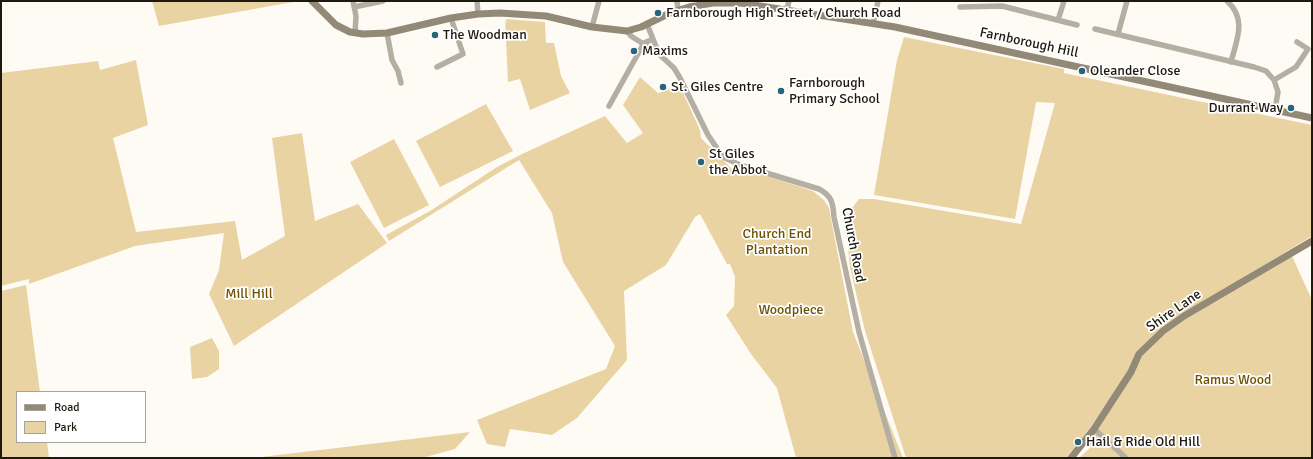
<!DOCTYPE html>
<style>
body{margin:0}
#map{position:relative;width:1313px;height:459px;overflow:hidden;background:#fefbf5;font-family:Signika,sans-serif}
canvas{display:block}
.frame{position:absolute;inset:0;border:2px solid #1e190f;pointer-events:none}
.legend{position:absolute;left:16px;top:391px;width:130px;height:52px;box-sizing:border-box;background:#fff;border:1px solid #a5a39f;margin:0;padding:5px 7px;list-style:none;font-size:12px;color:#1e190f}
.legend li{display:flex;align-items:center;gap:8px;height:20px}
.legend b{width:20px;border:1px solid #a5a39f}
</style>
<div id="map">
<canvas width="1313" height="459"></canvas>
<div class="frame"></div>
<ul class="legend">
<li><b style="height:5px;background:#928977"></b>Road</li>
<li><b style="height:11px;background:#ead3a3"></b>Park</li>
</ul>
</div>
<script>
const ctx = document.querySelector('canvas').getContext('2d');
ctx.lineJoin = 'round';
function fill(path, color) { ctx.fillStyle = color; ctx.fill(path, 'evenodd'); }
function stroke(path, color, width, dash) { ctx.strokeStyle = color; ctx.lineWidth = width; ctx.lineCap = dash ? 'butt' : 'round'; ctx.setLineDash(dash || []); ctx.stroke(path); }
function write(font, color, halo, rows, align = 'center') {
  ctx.font = font + ' Signika,sans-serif'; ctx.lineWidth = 3.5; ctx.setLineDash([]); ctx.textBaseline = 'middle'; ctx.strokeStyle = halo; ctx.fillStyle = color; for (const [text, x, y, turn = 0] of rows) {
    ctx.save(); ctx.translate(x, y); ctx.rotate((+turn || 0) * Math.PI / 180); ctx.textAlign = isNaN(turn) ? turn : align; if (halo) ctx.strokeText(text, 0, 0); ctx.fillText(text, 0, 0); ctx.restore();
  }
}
const green = new Path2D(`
 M152 1H299L159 26Z
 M505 19 507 25 506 19 545 22 546 43H554L561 76 570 93 530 110 520 79 508 82Z
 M904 37 1064 69V73L1312 125V236L1178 317 1162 330 1130 370 1089 429 1066 458H906L865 331 850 268 845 217 859 199H874L1021 224 1055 103 1036 102 1015 219 874 195 897 60Z
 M136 60 148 125 113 138 136 232 235 221 242 260 285 236 272 138 302 133 315 221 358 204 387 243 234 346 209 294 219 270 224 233 135 246 29 284V279L1 286V73L98 61 100 70Z
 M640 77 658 93 668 90 676 84 680 86 700 130 701 138 734 171 742 168 813 191 824 200 829 208 831 219 853 332 903 458H796L777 388 751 354 726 315 734 306 735 277 730 264H727L700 214 695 217 666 265 624 291 627 360 577 418 552 435 510 429 505 447 487 444 477 420 606 369 615 346 563 262 552 213 519 160 389 241 386 235 430 211 497 167 522 154 605 116 627 143 643 133 623 105Z
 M486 104 513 151 440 187 416 141Z
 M394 139 429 205 384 228 350 162Z
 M1292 256 1312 300V458H1079L1091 447 1087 443 1141 356 1165 332 1187 317Z
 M26 285 40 392H17V442H47L49 458H1V291Z
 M212 338 219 351V369L207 377 192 379 190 347Z
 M470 432 455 449 422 458H253Z`);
const street = new Path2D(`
 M353 1 356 16 355 33
 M477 1 478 14
 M677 1 678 10
 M1227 1C1247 19 1237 39 1231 62
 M354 7 383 1
 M960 7 1002 6 1077 25
 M787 9 789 1
 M1058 20 1064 1
 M647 24 659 54 674 68 680 78 708 135 723 157 740 165 819 189C832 196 833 203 834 217L859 332 895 458
 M873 24 878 1
 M592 27 599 1
 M1095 29 1254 67 1266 71 1274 80
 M627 31 631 36 659 54
 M387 33 392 60 398 71 401 83
 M1118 34 1127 1
 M437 67 463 54 451 18
 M609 106 644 43 653 39
 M1275 109 1278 92 1274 80 1296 67 1308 49 1297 42
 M1094 429 1126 458
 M1084 443 1107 441`);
const secondary = new Path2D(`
 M312 1 336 25 350 32 363 34 387 33 451 18 478 14 500 13 546 16 592 27 627 31 641 27 670 13 689 7 713 3H741L895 27 1312 118
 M1071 458 1094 429 1131 372 1139 354 1163 331 1184 316 1312 241`);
const markers = [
 [658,13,4,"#2a637c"],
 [435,35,4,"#2a637c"],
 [634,51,4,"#2a637c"],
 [1082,71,4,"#2a637c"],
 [663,87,4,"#2a637c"],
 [781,91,4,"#2a637c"],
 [1291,108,4,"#2a637c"],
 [701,162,4,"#2a637c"],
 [1078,442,4,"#2a637c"]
];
const poiNames = [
 ["Farnborough High Street / Church Road",666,13],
 ["The Woodman",443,35],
 ["Maxims",642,51],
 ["Oleander Close",1090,71],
 ["Farnborough",789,83],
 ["Primary School",789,99],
 ["St. Giles Centre",671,87],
 ["Durrant Way",1283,108,"right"],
 ["St Giles",709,154],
 ["the Abbot",709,170],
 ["Hail & Ride Old Hill",1086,442]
];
const streetNames = [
 ["Farnborough Hill",1029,43,12],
 ["Church Road",853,245,79],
 ["Shire Lane",1174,311,-35]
];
const parkNames = [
 ["Church End",777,234],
 ["Plantation",777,250],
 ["Mill Hill",249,294],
 ["Woodpiece",791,310],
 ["Ramus Wood",1233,380]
];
fill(green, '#ead3a3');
stroke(street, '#b4afa2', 5.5);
stroke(secondary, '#928977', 7);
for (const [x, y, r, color] of markers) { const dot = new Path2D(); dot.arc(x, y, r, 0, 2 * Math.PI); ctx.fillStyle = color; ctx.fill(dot); stroke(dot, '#fff', 1.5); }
write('14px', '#1e190f', '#fff', poiNames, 'left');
write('14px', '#1e190f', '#fff', streetNames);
write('14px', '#6d5200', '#fff', parkNames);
</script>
